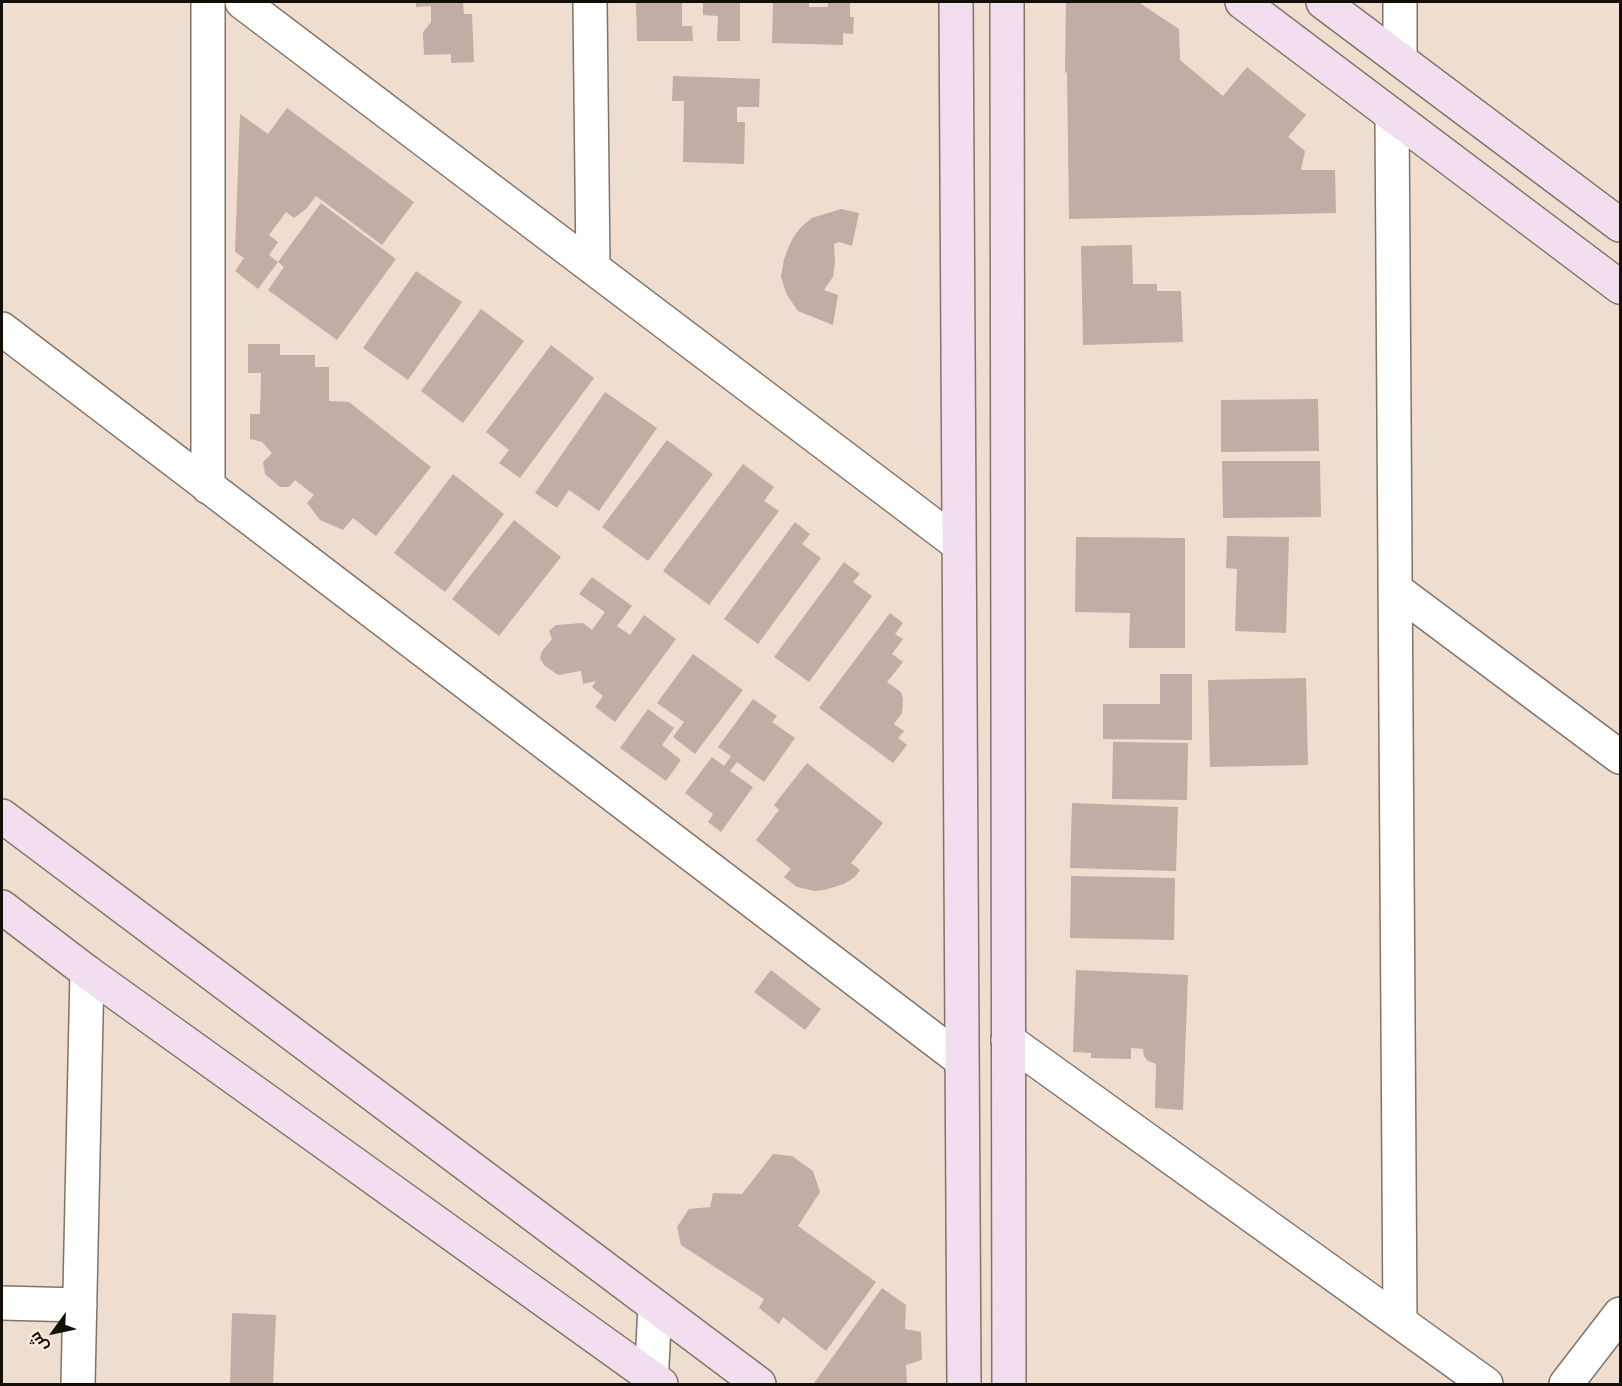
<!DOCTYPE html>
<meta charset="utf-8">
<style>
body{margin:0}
#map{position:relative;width:1622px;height:1386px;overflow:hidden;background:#efdecf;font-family:Karla,Cairo,sans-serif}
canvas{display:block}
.frame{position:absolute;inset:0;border:3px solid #140e09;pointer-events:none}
.north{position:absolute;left:24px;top:1302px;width:60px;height:60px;-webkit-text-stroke:4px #fdebdc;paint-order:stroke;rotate:237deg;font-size:16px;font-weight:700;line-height:24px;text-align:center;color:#140e09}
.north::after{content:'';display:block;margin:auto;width:21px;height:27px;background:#140e09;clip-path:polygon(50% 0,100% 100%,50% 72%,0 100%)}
</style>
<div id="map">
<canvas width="1622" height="1386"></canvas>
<div class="frame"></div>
<div class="north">ش</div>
</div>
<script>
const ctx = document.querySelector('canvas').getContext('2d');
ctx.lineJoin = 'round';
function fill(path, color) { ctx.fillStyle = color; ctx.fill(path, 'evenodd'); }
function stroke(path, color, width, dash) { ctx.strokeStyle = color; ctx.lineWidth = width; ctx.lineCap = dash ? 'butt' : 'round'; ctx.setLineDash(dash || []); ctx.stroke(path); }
const building = new Path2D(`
 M416 2H463L464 14H472L474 62 451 63V54L424 55 423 32 431 22V6L416 7Z
 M636 2H682V26H692L693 41H637Z
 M703 2H740V41H717L718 16 703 15Z
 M773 2H809V7H828V2H850V17H854L853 34 843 33V45L772 43Z
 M1066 2H1138L1179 29 1180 60 1223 96 1247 67 1306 115 1288 137 1305 151 1301 170H1335L1336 213 1069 219 1067 72 1065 73Z
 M673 76 760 79 759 107H737V122H745L744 164 683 162 684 101H672Z
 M287 108 414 202 382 245 316 196 306 209 294 218 286 212 269 235 278 242 269 255 278 262 321 203 396 259 337 340 268 290 284 267 278 262 258 289 235 271 244 258 235 252 240 114 268 134Z
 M841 209 859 213 852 246 839 242 834 244 835 262 833 277 824 290 838 295 833 325 798 311 787 295 781 277 784 259 789 246 794 236 802 226 812 218Z
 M1132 245 1133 284H1157V291H1181L1183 342 1083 345 1081 246Z
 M416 271 462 302 408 380 363 348Z
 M481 309 524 341 463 423 421 391Z
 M248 344H280V355H315V367H329V401L349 402 431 467 376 536 353 518 343 530 320 520 307 503 314 495 295 480 289 487H280L265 474 263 462 272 453 262 442 250 439V414H260L261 373H248Z
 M551 345 594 378 520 478 499 463 509 450 486 432Z
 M605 392 657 428 599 511 569 490 557 508 535 493Z
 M1318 399 1319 451 1221 452V400Z
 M667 440 713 474 648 561 602 527Z
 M1222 461H1320L1321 517 1223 518Z
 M743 464 774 487 764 501 779 511 709 605 663 571Z
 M453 474 504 514 445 592 394 553Z
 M514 520 561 557 499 636 452 599Z
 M795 522 810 534 802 544 821 558 758 644 724 619Z
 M1227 536 1289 537 1286 633 1235 631 1237 569 1226 568Z
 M1076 537 1185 538V648H1129L1130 613 1075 612Z
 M844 562 860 574 853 582 872 596 809 682 774 657Z
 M592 577 632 606 617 626 630 635 644 615 676 639 615 722 595 707 603 696 592 687 596 681 583 684 581 671 558 675 544 665 540 658 542 651 552 639 549 631 556 625 583 623 592 630 605 612 579 594Z
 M890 613 903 623 895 634 903 639 892 654 903 662 887 682 901 692 903 699 902 713 894 724 904 731 898 738 907 745 893 763 819 708Z
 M693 654 743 690 695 754 673 737 684 722 657 703Z
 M1160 674H1192V740L1103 739V704H1160Z
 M1306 678 1308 765 1210 767 1208 680Z
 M753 699 777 716 772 722 795 738 764 782 737 762 730 771 753 787 721 832 708 822 713 814 685 793 712 757 724 766 731 756 718 747Z
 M648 709 674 728 662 745 681 760 666 781 620 748Z
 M1113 742 1188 743 1187 800 1112 799Z
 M807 763 883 823 851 863 860 870 855 877 844 884 824 890 814 891 797 887 784 877 791 869 756 840 779 810 774 805Z
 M1072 803 1178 807 1176 871 1070 868Z
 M1071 876 1175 878 1174 940 1070 938Z
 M771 970 821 1009 805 1030 754 992Z
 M1076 970 1188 975 1183 1110 1155 1108 1156 1064 1148 1061 1144 1056 1143 1049 1131 1048V1059L1091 1058V1053L1073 1052Z
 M773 1154 792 1156 813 1171 820 1192 798 1226 876 1282 826 1351 783 1317 779 1324 759 1308 764 1299 681 1245 677 1227 689 1209 710 1207 713 1193 742 1194Z
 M882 1288 906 1305 905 1329 921 1332 922 1360 906 1365 907 1384H816L814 1383Z
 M232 1313 276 1315 273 1384H230Z`);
const street = new Path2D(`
 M208 2V487
 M242 2 958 544
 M590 2 593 268
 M1400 2V59
 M1392 115 1400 1322
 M2 329 961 1060
 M1395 589 1620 757
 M1008 1040 1486 1384
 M2 1303 80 1305
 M78 1384 87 972
 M651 1384 655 1307
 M1566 1384 1620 1314`);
const secondary = new Path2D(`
 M956 2 964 1384
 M1007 2 1009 1384
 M1242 2 1620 287
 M1323 2 1620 225
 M2 816 759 1384
 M2 907 87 972 661 1384`);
fill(building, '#c2aca5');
stroke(street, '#827366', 36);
stroke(secondary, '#827366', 36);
stroke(street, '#fff', 33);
stroke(secondary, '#f1dff0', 33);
</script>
